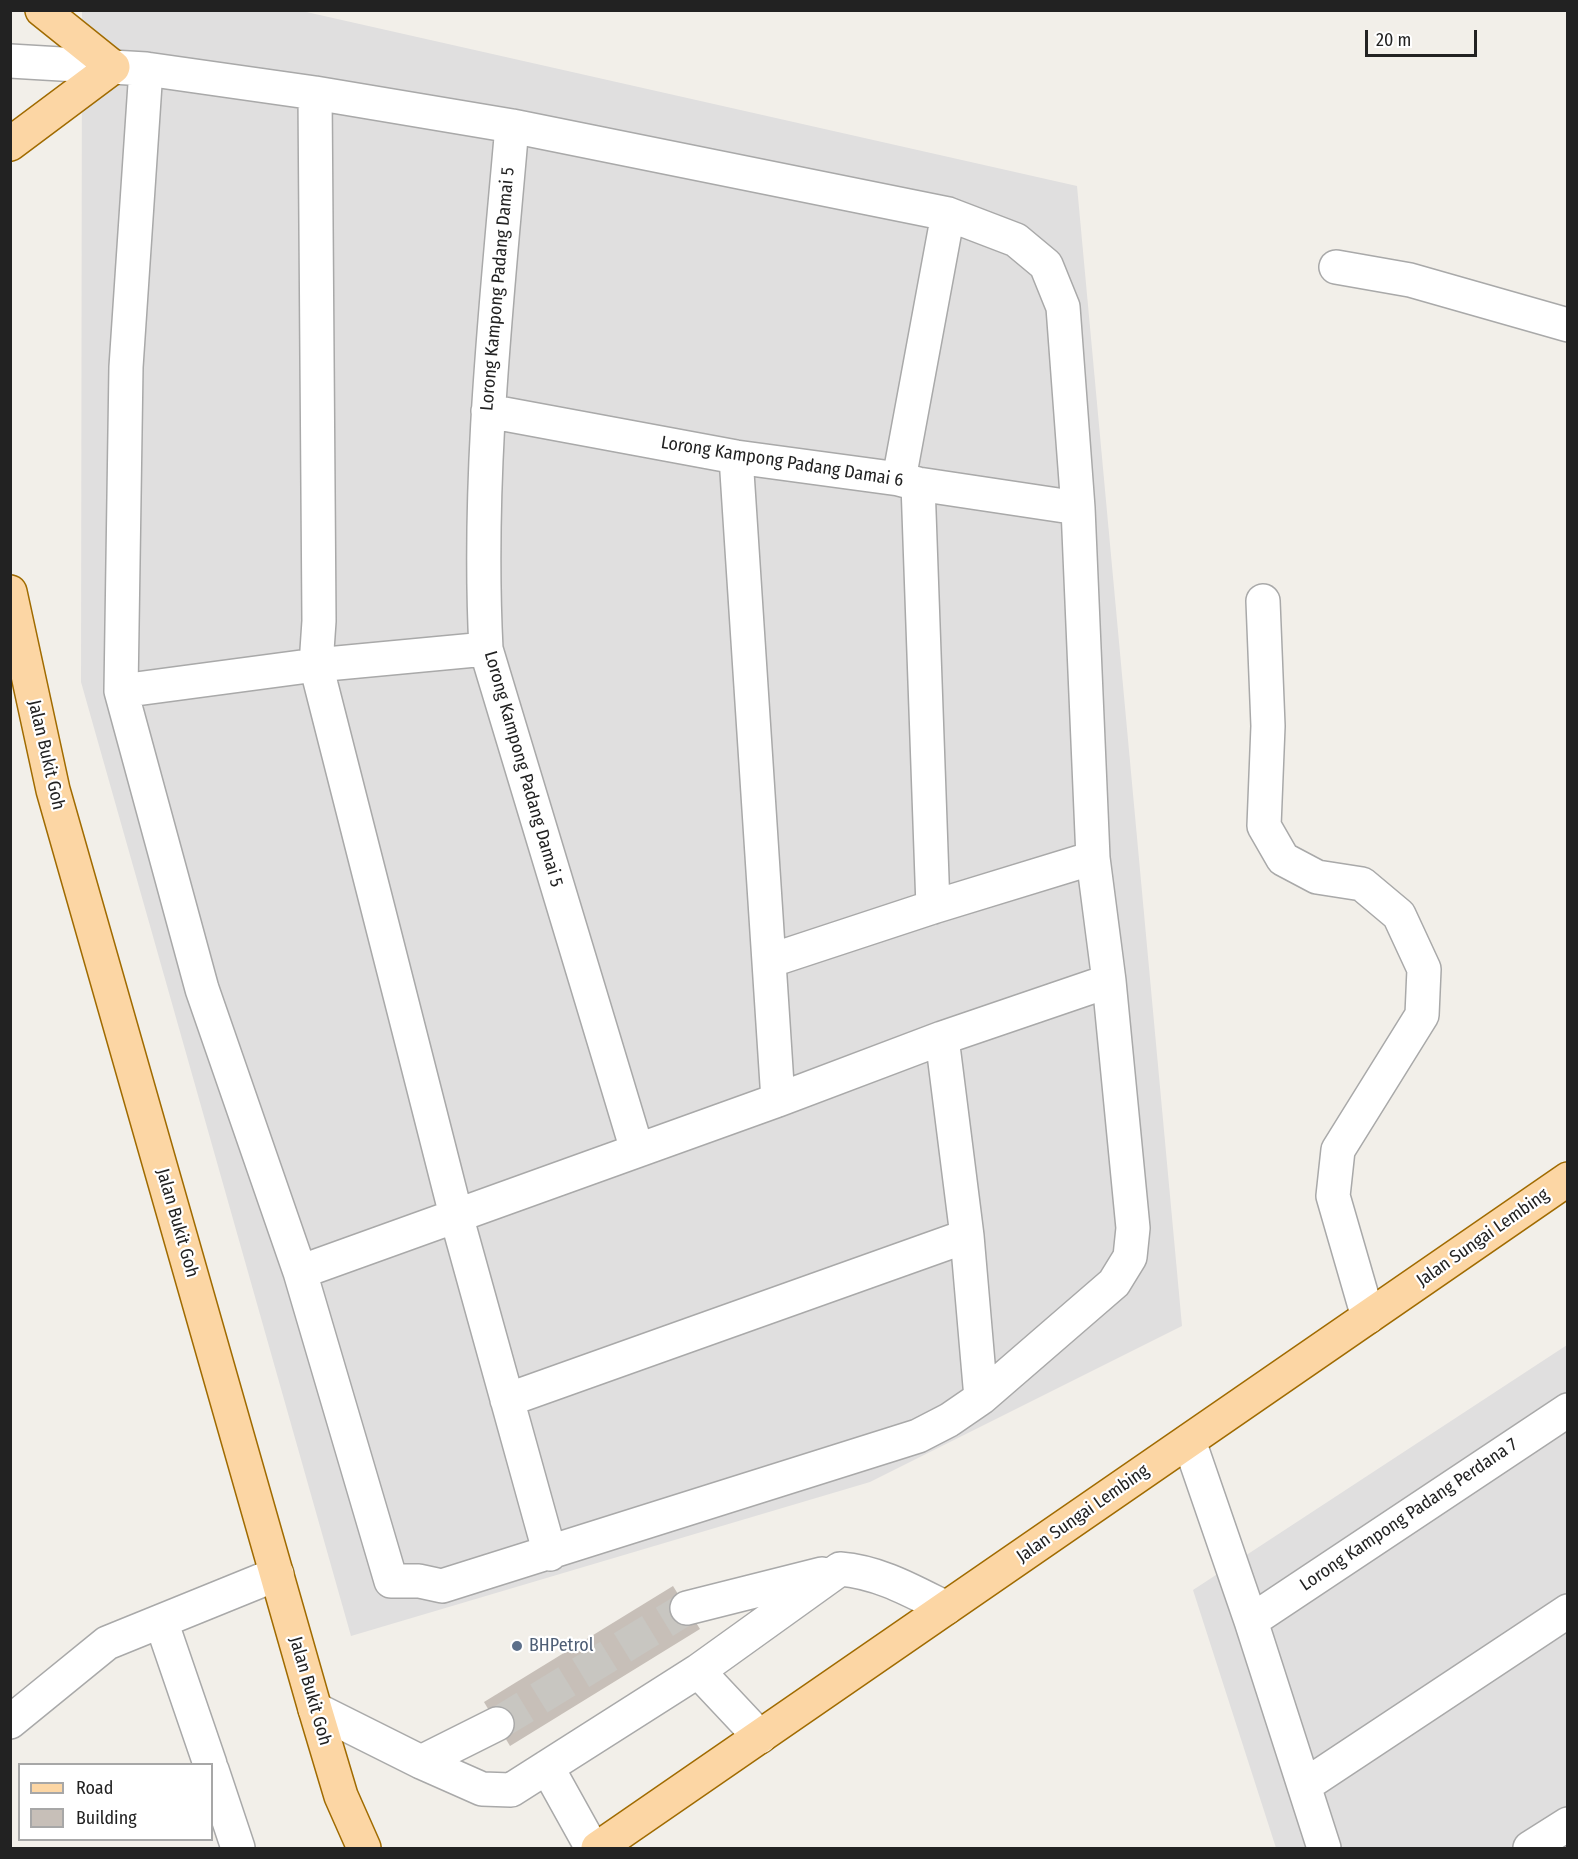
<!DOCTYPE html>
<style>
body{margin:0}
#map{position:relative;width:1578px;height:1859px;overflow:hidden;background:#f2efe9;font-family:"Fira Sans Condensed",sans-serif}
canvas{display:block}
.frame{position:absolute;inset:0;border:12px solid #222;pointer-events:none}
.legend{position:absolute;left:18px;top:1763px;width:195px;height:78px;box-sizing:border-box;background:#fff;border:2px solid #a7a7a7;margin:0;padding:8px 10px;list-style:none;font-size:18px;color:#222}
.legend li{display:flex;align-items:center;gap:12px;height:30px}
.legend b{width:30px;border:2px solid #a7a7a7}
.scale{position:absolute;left:1365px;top:30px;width:112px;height:27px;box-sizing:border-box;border:3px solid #222;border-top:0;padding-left:8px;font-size:18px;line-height:21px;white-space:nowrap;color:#222;-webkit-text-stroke:4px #fff;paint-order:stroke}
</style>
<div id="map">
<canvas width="1578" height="1859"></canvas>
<div class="frame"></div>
<ul class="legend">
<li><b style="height:8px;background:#fcd6a4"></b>Road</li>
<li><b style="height:16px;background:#c7bfb8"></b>Building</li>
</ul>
<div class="scale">20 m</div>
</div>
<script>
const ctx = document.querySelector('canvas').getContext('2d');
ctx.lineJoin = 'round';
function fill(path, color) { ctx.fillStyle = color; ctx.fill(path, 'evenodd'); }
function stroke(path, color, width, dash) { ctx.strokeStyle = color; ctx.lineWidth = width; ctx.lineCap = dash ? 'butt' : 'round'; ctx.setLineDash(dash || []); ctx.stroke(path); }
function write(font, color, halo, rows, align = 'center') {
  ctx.font = font + ' "Fira Sans Condensed",sans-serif'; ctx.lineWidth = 4.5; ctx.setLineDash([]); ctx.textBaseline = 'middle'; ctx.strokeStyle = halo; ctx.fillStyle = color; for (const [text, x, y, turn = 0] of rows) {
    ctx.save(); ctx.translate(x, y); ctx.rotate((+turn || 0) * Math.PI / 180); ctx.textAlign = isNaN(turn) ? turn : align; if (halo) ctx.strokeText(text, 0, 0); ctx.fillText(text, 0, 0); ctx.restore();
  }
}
const residential = new Path2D(`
 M82 11H302L1077 186 1182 1326 870 1482 351 1636 81 682Z
 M1567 1345V1848H1276L1193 1590Z`);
const building = new Path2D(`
 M673 1586 700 1629 510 1746 484 1702Z`);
const minorTunnel = new Path2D(`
 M497 1724 687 1608`);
const minor = new Path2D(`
 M10 61 146 69 315 93 512 126 948 214 1016 240 1046 265 1063 307 1078 508 1093 858 1109 981 1133 1228 1130 1257 1114 1283 981 1398 949 1420 918 1436 442 1586 419 1581H391L300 1272 202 989 121 691 126 367 146 69
 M315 93 319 621 316 665 456 1215 550 1554
 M512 126C497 300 477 474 486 649L637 1150
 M1336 267 1410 280 1568 325
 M488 411 736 457 899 479 918 484 1078 508
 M736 457 778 1100
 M899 479 948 214
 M918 484 933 907
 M1263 601 1268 726 1264 826 1283 859 1317 877 1362 884 1399 915 1424 969 1422 1015 1338 1150 1333 1196 1368 1317
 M121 691 316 665 486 649
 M769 961 933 907 1093 858
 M942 1038 967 1236 981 1398
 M300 1272 778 1100 942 1038 1109 981
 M507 1400 967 1236
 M1189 1441 1251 1621 1324 1848
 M687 1608 822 1574
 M161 1621 210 1764
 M1251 1621 1568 1410
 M698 1671 760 1737
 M315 1709 421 1762 482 1789 511 1790 698 1671 840 1569C879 1572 912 1591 946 1608
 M10 1722 107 1643 277 1574
 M421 1762 497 1724
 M547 1767 592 1848
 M212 1770 238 1848
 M1304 1786 1568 1611
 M1530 1848 1568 1824`);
const major = new Path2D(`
 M10 144 113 67 42 10
 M10 592 53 790 315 1709 341 1796 364 1848
 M598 1848 1568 1179`);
const markers = [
 [517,1646,6,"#5c6f8a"]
];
const streetNames = [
 ["Lorong Kampong Padang Damai 5",498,289,-85],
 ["Lorong Kampong Padang Damai 6",782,462,9],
 ["Jalan Bukit Goh",46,755,77],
 ["Lorong Kampong Padang Damai 5",523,769,74],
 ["Jalan Bukit Goh",177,1223,74],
 ["Jalan Sungai Lembing",1483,1238,-35],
 ["Jalan Sungai Lembing",1083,1514,-35],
 ["Lorong Kampong Padang Perdana 7",1409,1515,-34],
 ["Jalan Bukit Goh",310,1691,74]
];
const serviceNames = [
 ["BHPetrol",529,1646]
];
fill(residential, '#e0dfdf');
fill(building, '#c7bfb8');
stroke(minorTunnel, '#c8c6c1', 33, [33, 16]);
stroke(minor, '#a9a9a9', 36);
stroke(major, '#a06b00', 36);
stroke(minor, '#fff', 33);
stroke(major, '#fcd6a4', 33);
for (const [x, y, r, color] of markers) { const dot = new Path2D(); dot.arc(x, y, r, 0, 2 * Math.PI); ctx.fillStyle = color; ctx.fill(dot); stroke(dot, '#fff', 2); }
write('18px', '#222', '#fff', streetNames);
write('18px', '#4e5e75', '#fff', serviceNames, 'left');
</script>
